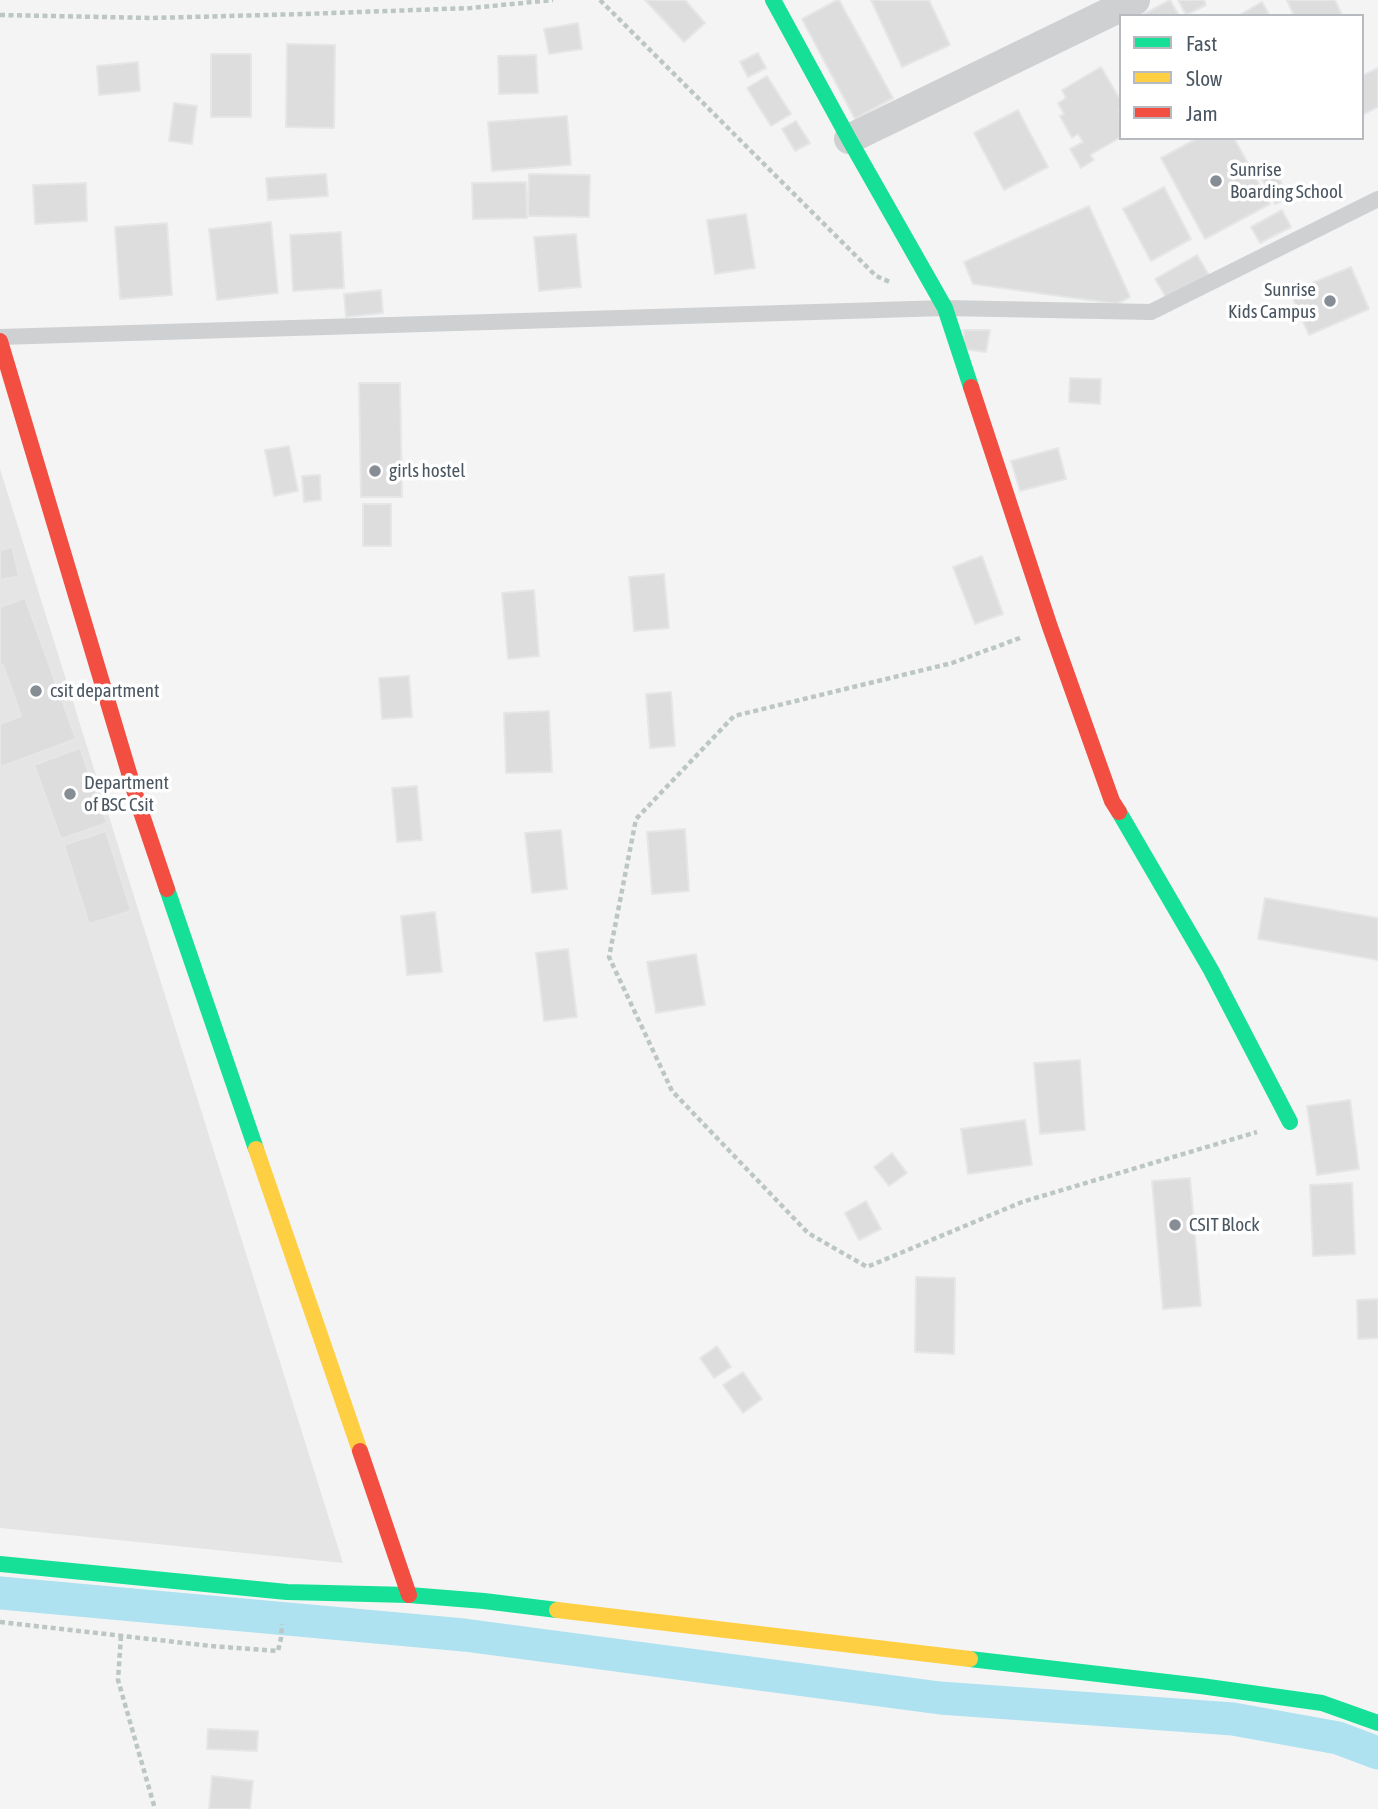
<!DOCTYPE html>
<style>
body{margin:0}
#map{position:relative;width:1378px;height:1809px;overflow:hidden;background:#f4f4f4;font-family:"Asap Condensed",sans-serif}
canvas{display:block}
.legend{position:absolute;left:1119px;top:14px;width:245px;height:126px;box-sizing:border-box;background:#fff;border:2px solid #b7bbc0;margin:0;padding:9px 12px;list-style:none;font-size:21px;color:#4a5661}
.legend li{display:flex;align-items:center;gap:14px;height:35px}
.legend b{width:35px;border:2px solid #b7bbc0}
</style>
<div id="map">
<canvas width="1378" height="1809"></canvas>
<ul class="legend">
<li><b style="height:9px;background:#16e098"></b>Fast</li>
<li><b style="height:9px;background:#ffcf43"></b>Slow</li>
<li><b style="height:9px;background:#f24e42"></b>Jam</li>
</ul>
</div>
<script>
const ctx = document.querySelector('canvas').getContext('2d');
ctx.lineJoin = 'round';
function fill(path, color) { ctx.fillStyle = color; ctx.fill(path, 'evenodd'); }
function stroke(path, color, width, dash) { ctx.strokeStyle = color; ctx.lineWidth = width; ctx.lineCap = dash ? 'butt' : 'round'; ctx.setLineDash(dash || []); ctx.stroke(path); }
function write(font, color, halo, rows, align = 'center') {
  ctx.font = font + ' "Asap Condensed",sans-serif'; ctx.lineWidth = 7; ctx.setLineDash([]); ctx.textBaseline = 'middle'; ctx.strokeStyle = halo; ctx.fillStyle = color; for (const [text, x, y, turn = 0] of rows) {
    ctx.save(); ctx.translate(x, y); ctx.rotate((+turn || 0) * Math.PI / 180); ctx.textAlign = isNaN(turn) ? turn : align; if (halo) ctx.strokeText(text, 0, 0); ctx.fillText(text, 0, 0); ctx.restore();
  }
}
const education = new Path2D(`
 M0 469 343 1563 0 1528Z`);
const canal = new Path2D(`
 M0 1593 464 1635 940 1698 1233 1719 1338 1738 1378 1753`);
const building = new Path2D(`
 M645 0H685L705 23 684 42Z
 M837 0H839L893 98 855 119 802 19Z
 M871 0H929L950 45 902 67Z
 M1170 0 1178 14 1175 16H1140Z
 M1178 0H1204L1206 5 1186 15Z
 M1287 0H1335L1342 15 1294 16Z
 M1262 2 1270 16H1242L1241 14Z
 M578 23 582 49 549 54 544 29Z
 M287 44 335 45 334 128 286 127Z
 M758 53 766 68 748 77 740 62Z
 M211 54H251V117H211Z
 M536 55 538 93 499 94 498 56Z
 M138 62 140 91 99 95 97 66Z
 M1101 67 1121 101 1119 110 1121 137 1090 155 1094 160 1081 168 1070 149 1083 142 1078 134 1072 138 1060 116 1064 114 1058 103 1066 98 1062 90Z
 M1378 68V107L1362 115V76Z
 M767 76 791 114 771 126 747 88Z
 M174 103 197 106 192 144 169 141Z
 M1018 110 1048 167 1004 190 974 133Z
 M567 116 571 165 492 171 488 122Z
 M796 121 810 143 795 151 782 129Z
 M1198 138H1234L1270 204 1205 239 1161 158Z
 M1274 169 1289 197 1275 204 1261 177Z
 M326 174 328 196 268 200 266 178Z
 M529 174 590 175 589 217 528 216Z
 M526 182 527 218 473 219 472 183Z
 M86 183 87 221 35 224 33 185Z
 M1164 187 1191 239 1151 261 1123 209Z
 M1089 206 1130 297 1117 304 973 284 964 262Z
 M1282 210 1291 227 1260 243 1251 227Z
 M746 214 755 268 715 274 707 220Z
 M271 222 278 293 217 300 209 229Z
 M167 223 172 295 120 299 115 227Z
 M341 232 344 288 293 291 290 235Z
 M576 234 581 287 539 291 534 237Z
 M1197 255 1209 275 1167 299 1155 279Z
 M1351 267 1369 309 1309 335 1290 292Z
 M381 290 383 313 346 317 344 294Z
 M964 330H990L986 352 963 349Z
 M1070 378 1101 379 1100 404 1069 402Z
 M359 383H400L402 497H361Z
 M289 446 298 491 274 496 265 450Z
 M1058 448 1066 479 1020 491 1011 461Z
 M320 475 321 500 304 502 302 476Z
 M363 504H391V546H363Z
 M12 547 19 576 0 580V550Z
 M982 556 1003 614 975 624 953 567Z
 M664 574 669 628 634 631 629 577Z
 M534 590 539 656 508 659 502 593Z
 M25 598 76 739 0 767V724L21 716 3 665 0 666V607Z
 M409 676 412 717 382 719 379 678Z
 M671 692 675 746 650 748 646 694Z
 M549 711 552 772 506 773 504 713Z
 M80 748 107 823 61 839 34 765Z
 M417 786 422 840 397 842 392 788Z
 M685 829 689 891 652 894 647 832Z
 M561 830 567 889 532 893 525 833Z
 M106 831 131 911 89 924 64 845Z
 M1265 898 1378 918V960L1258 939Z
 M435 912 442 972 407 975 401 916Z
 M568 949 577 1017 544 1021 536 953Z
 M696 954 705 1005 656 1013 647 962Z
 M1080 1060 1085 1130 1040 1134 1034 1063Z
 M1350 1100 1359 1169 1317 1175 1307 1106Z
 M1025 1120 1032 1165 968 1174 961 1129Z
 M892 1153 907 1173 889 1186 874 1167Z
 M1190 1178 1201 1306 1163 1309 1152 1181Z
 M1352 1183 1355 1254 1313 1256 1310 1185Z
 M866 1201 881 1229 859 1240 845 1213Z
 M916 1277 955 1278 954 1354 915 1352Z
 M1378 1299V1338L1358 1339 1357 1300Z
 M717 1346 731 1367 714 1378 700 1358Z
 M743 1372 762 1399 743 1413 723 1385Z
 M208 1729 258 1731 257 1751 207 1749Z
 M212 1776 253 1781 250 1809H209Z`);
const path = new Path2D(`
 M600 0 876 276 890 282
 M0 15 152 18 304 14 471 8 553 0
 M1020 638 952 663 734 716 636 819 609 957 672 1091 808 1233 867 1267 1022 1202 1257 1132
 M0 1622 211 1646 278 1651 281 1638 282 1624
 M121 1636 118 1680 155 1809`);
const lane = new Path2D(`
 M0 337 945 308 1151 312 1378 199`);
const street = new Path2D(`
 M849 139 1135 0`);
const fast = new Path2D(`
 M773 0 849 139 945 308 971 387
 M1119 812 1211 970 1290 1122
 M167 889 256 1149
 M0 1564 287 1592 409 1595 484 1601 557 1610
 M970 1659 1201 1686 1322 1703 1378 1723`);
const slow = new Path2D(`
 M256 1149 360 1451
 M557 1610 970 1659`);
const jam = new Path2D(`
 M0 341 138 803 167 889
 M971 387 1050 627 1112 801 1119 812
 M360 1451 409 1595`);
const markers = [
 [1216,181,7,"#868d94"],
 [1330,301,7,"#868d94"],
 [375,471,7,"#868d94"],
 [36,691,7,"#868d94"],
 [70,794,7,"#868d94"],
 [1175,1225,7,"#868d94"]
];
const poiNames = [
 ["Sunrise",1230,170],
 ["Boarding School",1230,192],
 ["Sunrise",1316,290,"right"],
 ["Kids Campus",1316,312,"right"],
 ["girls hostel",389,471],
 ["csit department",50,691],
 ["Department",84,783],
 ["of BSC Csit",84,805],
 ["CSIT Block",1189,1225]
];
fill(education, '#e6e5e6');
stroke(canal, '#aee2f0', 33);
fill(building, '#ddddde');
stroke(building, '#e5e6e7', 2);
stroke(path, '#bcc7c4', 4.5, [5, 3.5]);
stroke(lane, '#ced0d2', 16);
stroke(street, '#ced0d2', 30);
stroke(fast, '#16e098', 16);
stroke(slow, '#ffcf43', 16);
stroke(jam, '#f24e42', 16);
for (const [x, y, r, color] of markers) { const dot = new Path2D(); dot.arc(x, y, r, 0, 2 * Math.PI); ctx.fillStyle = color; ctx.fill(dot); stroke(dot, '#fff', 2.5); }
write('19px', '#4a5661', '#fff', poiNames, 'left');
</script>
